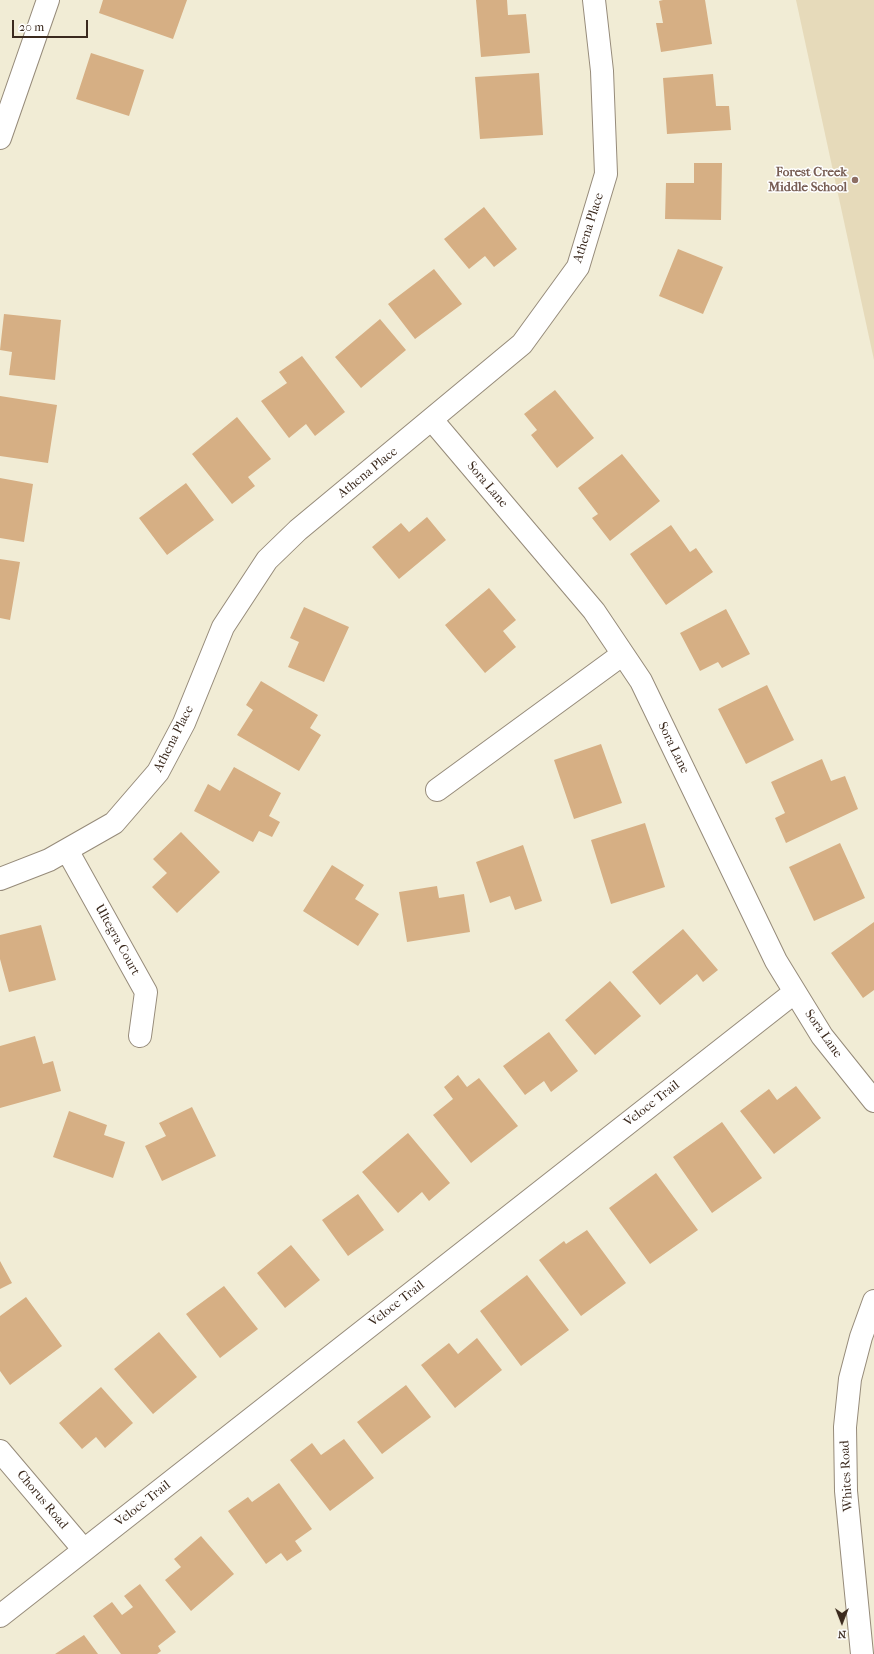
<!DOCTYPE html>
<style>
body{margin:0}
#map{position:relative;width:874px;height:1654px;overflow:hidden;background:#f1ecd5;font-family:"IM FELL French Canon",serif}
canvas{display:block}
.north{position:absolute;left:822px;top:1602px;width:40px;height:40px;-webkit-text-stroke:3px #fff;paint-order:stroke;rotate:180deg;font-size:11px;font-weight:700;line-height:16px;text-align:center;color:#3b2a1e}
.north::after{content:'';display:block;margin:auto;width:14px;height:18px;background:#3b2a1e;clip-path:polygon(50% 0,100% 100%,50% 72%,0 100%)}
.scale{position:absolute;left:12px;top:20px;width:76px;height:18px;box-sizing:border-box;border:2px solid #3b2a1e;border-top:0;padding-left:5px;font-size:12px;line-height:14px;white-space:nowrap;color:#3b2a1e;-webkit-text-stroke:3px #fff;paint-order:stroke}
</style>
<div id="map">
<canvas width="874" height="1654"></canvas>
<div class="north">N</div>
<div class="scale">20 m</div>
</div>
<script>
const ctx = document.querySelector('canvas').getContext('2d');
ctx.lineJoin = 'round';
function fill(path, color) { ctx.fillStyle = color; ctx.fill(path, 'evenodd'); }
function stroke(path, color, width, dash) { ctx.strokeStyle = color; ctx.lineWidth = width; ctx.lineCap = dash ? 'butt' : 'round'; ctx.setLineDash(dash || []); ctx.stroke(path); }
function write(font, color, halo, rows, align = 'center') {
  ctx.font = font + ' "IM FELL French Canon",serif'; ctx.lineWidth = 3; ctx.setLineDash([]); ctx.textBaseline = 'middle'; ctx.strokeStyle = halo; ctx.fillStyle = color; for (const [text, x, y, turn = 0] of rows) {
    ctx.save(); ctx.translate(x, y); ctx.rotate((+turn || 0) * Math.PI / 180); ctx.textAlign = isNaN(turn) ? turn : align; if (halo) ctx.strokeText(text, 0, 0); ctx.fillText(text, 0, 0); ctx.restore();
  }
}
const built = new Path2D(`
 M796 0H874V360Z`);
const building = new Path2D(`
 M103 0H187L173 39 99 13Z
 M476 0H507L508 15 526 14 530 53 481 57Z
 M663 0H705L712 44 661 52 656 23H663L659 1Z
 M91 53 144 70 129 116 76 99Z
 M539 73 543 135 480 139 475 77Z
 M713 74 716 106H729L731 130 667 134 663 78Z
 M694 163H722L721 220 665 219 666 183H694Z
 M484 207 517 249 494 267 485 256 469 269 444 239Z
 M678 249 723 267 703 314 659 296Z
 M434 269 462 304 415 339 388 304Z
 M4 314 61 320 55 380 9 375 12 352 0 350Z
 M380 319 406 350 361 388 335 357Z
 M302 356 345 412 315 436 306 424 289 438 261 401 287 383 279 372Z
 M555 390 594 438 557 468 531 435 537 430 524 414Z
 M0 396 57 405 48 463 0 456Z
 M237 417 271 459 248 477 255 486 232 504 192 454Z
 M622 454 660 501 610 541 592 518 598 514 578 488Z
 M0 478 33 484 24 542 0 538Z
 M186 483 214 520 167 555 139 518Z
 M427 517 446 540 399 579 372 547 401 523 409 532Z
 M671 525 690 552 696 548 713 572 666 605 630 554Z
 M0 559 20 562 10 620 0 618Z
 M489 588 516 620 503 631 516 647 485 673 445 625Z
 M304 607 349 627 324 682 288 667 299 642 290 638Z
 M726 609 750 654 722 668 718 662 700 671 680 633Z
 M261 681 318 715 310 728 321 735 299 771 237 735 253 710 246 705Z
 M767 685 794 740 746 764 718 709Z
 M601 744 622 803 574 819 554 760Z
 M822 759 831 781 845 776 858 809 786 843 775 818 785 813 771 782Z
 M234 767 281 793 269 816 280 822 272 837 259 831 253 842 194 811 208 784 220 791Z
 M645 823 665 887 611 904 591 840Z
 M181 832 220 872 177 913 152 887 167 873 153 859Z
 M840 843 865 898 814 921 789 867Z
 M523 845 542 901 515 910 510 896 490 903 476 862Z
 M332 865 364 885 355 899 379 914 358 946 303 911Z
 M437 886 439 898 464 894 470 932 407 942 399 892Z
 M874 922V990L863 998 831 953Z
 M41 925 56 980 9 992 0 959V935Z
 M683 929 718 970 703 982 697 974 660 1005 632 972Z
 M610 981 641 1016 595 1055 565 1020Z
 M549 1032 578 1071 551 1092 544 1081 525 1095 503 1066Z
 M35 1036 43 1064 53 1061 61 1091 0 1108V1046Z
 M458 1075 467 1087 479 1078 518 1126 471 1163 433 1115 453 1099 444 1087Z
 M796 1086 821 1118 774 1154 740 1111 769 1089 777 1100Z
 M192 1107 216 1156 162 1181 145 1146 166 1136 159 1123Z
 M69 1111 107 1125 104 1135 125 1142 113 1178 53 1157Z
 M722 1122 762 1178 712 1213 673 1157Z
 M408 1133 450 1183 429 1201 422 1192 398 1213 362 1172Z
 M656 1173 698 1230 650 1264 609 1208Z
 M358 1194 384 1230 348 1256 322 1220Z
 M587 1230 626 1283 581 1316 539 1260 564 1241 566 1244Z
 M291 1245 320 1280 285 1308 257 1273Z
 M0 1261 12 1283 0 1289Z
 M527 1275 569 1330 521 1366 480 1311Z
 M224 1286 258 1329 220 1358 186 1314Z
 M26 1297 62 1346 10 1385 0 1371V1316Z
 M159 1332 197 1377 153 1414 114 1369Z
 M477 1338 502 1370 455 1408 421 1365 449 1343 458 1354Z
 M406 1385 431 1417 382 1454 357 1422Z
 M101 1387 133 1423 105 1448 96 1437 82 1449 59 1423Z
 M344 1439 374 1478 330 1511 290 1460 312 1443 321 1455Z
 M279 1483 312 1529 295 1541 302 1551 287 1561 281 1553 266 1564 228 1511 248 1497 252 1502Z
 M201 1536 234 1574 191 1611 165 1580 181 1567 174 1559Z
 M140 1584 176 1632 158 1646 161 1651 157 1654H121L93 1616 112 1602 122 1615 133 1607 124 1596Z
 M84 1635 98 1654H55Z`);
const street = new Path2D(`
 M0 138 48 0
 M432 420 594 611 641 681 776 961 822 1036 874 1101
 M437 790 623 654
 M67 850 146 992 140 1036
 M0 879 49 860 114 823 158 772 184 723 223 627 267 560 298 530 522 344 578 267 606 174 602 71 594 0
 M0 1451 84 1550
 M0 1616 795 992`);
const secondary = new Path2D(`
 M862 1654 846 1491 845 1427 850 1379 861 1337 874 1301`);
const markers = [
 [855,180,4,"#8d6e63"]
];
const educationNames = [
 ["Forest Creek",847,173],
 ["Middle School",847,188]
];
const streetNames = [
 ["Athena Place",589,228,-72],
 ["Athena Place",368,473,-39],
 ["Sora Lane",487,485,50],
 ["Athena Place",174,739,-63],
 ["Sora Lane",673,748,64],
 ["Ultegra Court",117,940,61],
 ["Sora Lane",823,1034,55],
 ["Veloce Trail",652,1104,-38],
 ["Veloce Trail",397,1304,-38],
 ["Whites Road",847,1476,-93],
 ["Chorus Road",42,1500,50],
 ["Veloce Trail",143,1504,-38]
];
fill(built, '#e6daba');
fill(building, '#d6af84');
stroke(street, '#968b7a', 24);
stroke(secondary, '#968b7a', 24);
stroke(street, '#fff', 22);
stroke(secondary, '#fff', 22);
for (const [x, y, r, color] of markers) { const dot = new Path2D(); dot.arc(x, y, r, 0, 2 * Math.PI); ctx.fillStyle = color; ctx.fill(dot); stroke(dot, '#fff', 1.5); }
write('bold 13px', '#785e54', '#fff', educationNames, 'right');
write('13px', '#3b2a1e', '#fff', streetNames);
</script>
